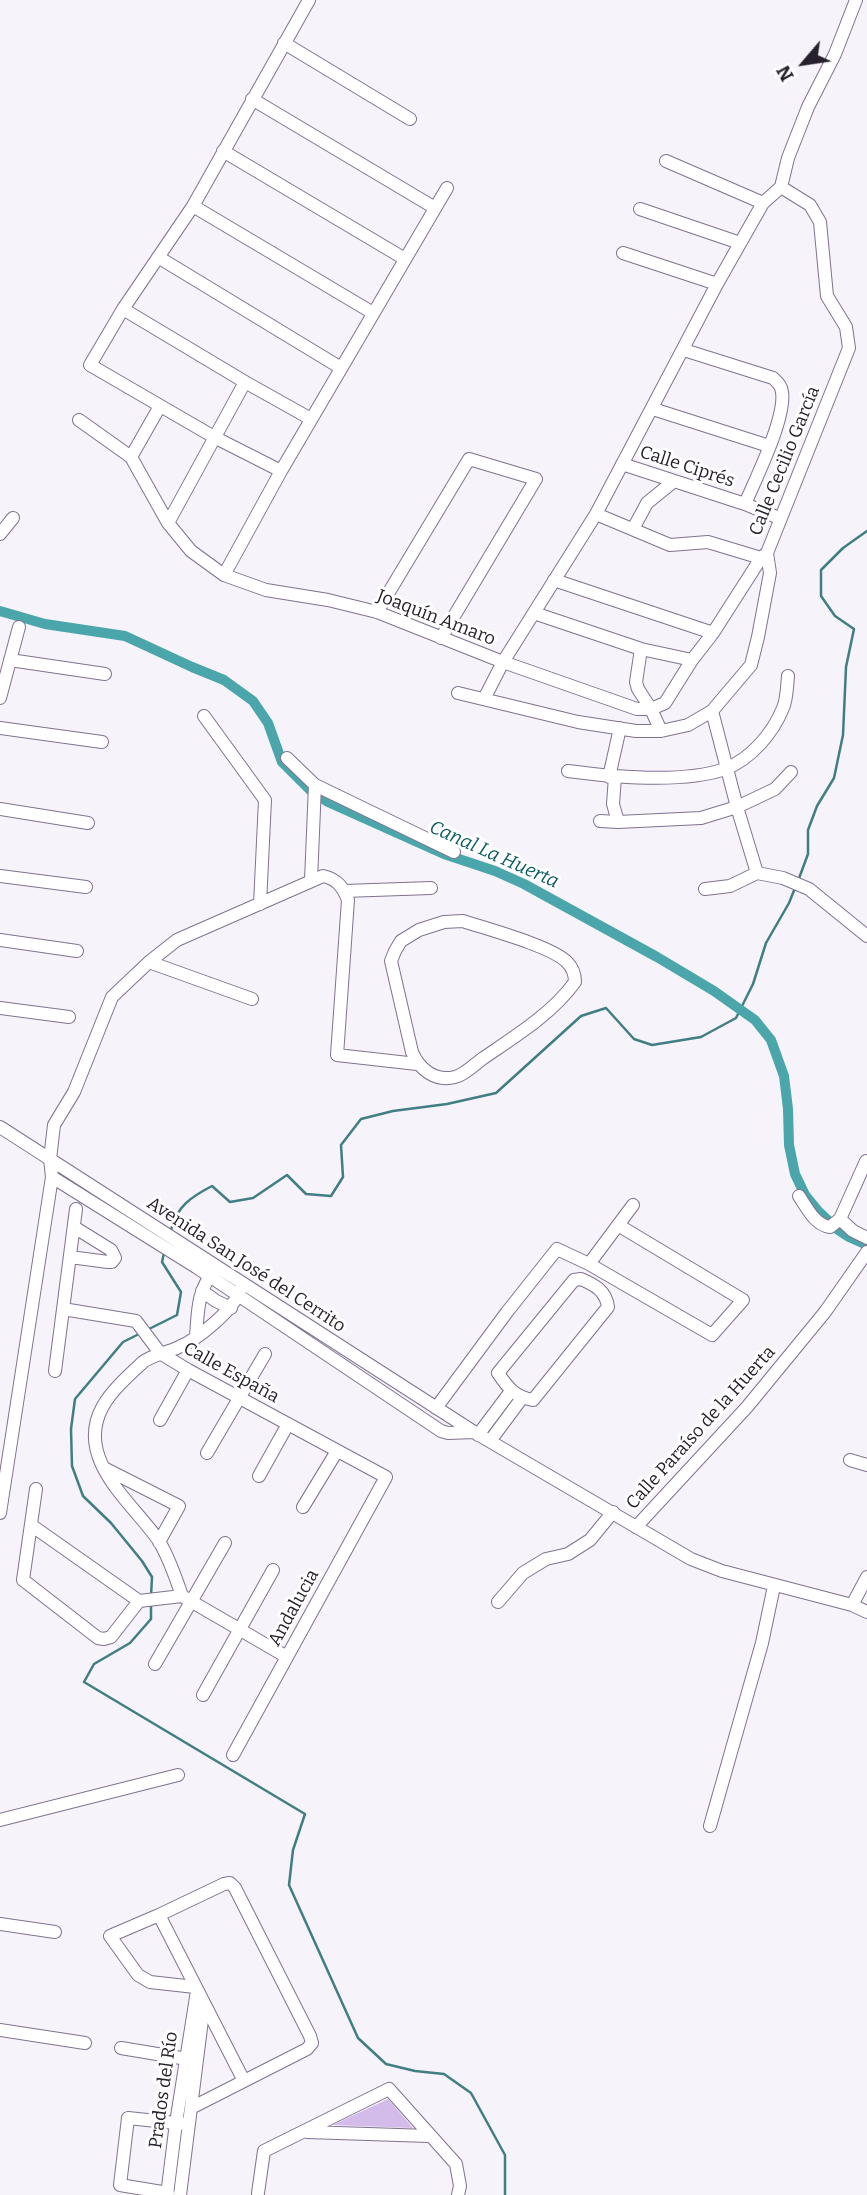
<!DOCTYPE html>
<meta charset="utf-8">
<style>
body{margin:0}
#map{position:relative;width:867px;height:2195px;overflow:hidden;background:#f6f3fa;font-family:Bitter,serif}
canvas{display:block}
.north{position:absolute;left:769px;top:28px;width:70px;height:70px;-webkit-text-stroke:5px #fff;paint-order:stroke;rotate:241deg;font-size:19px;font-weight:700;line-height:28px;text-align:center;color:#27202d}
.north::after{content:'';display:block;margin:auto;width:24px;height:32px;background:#27202d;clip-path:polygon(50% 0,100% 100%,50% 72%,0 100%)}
</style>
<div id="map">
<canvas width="867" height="2195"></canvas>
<div class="north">N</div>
</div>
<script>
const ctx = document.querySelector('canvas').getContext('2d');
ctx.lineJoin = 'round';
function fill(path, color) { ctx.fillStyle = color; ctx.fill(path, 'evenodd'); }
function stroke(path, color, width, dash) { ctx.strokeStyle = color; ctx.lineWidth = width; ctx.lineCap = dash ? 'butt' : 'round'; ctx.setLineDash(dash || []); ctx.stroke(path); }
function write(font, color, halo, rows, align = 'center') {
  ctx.font = font + ' Bitter,serif'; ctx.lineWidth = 6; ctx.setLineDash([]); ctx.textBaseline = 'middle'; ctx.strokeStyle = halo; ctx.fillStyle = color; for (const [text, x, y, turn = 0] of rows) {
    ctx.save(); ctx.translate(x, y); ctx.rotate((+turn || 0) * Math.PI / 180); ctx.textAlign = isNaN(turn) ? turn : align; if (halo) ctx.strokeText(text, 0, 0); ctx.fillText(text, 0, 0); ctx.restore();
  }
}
const green = new Path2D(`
 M388 2099 413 2128 333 2125Z`);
const stream = new Path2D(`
 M798 881 808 854V830L817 806 834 778 843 735 846 667 854 629 835 616 821 596V570L843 548 867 531
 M171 1230C177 1206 191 1197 212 1186L230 1202 253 1198 287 1175 306 1194 331 1196 343 1177 341 1145 361 1119 393 1111 447 1104 496 1093 581 1016 606 1008 634 1039 652 1045 701 1037 736 1018 753 984 766 943 789 903 795 888
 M147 1330 177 1315 181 1292 162 1262 164 1253
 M141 1333 123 1342 75 1399 71 1429 72 1466 83 1496 111 1523 142 1561 152 1577 151 1596
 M151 1602V1619L130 1643 94 1664 84 1682 305 1814 293 1850 289 1885 358 2038 386 2064 415 2071 444 2074 471 2093 505 2155V2195`);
const canal = new Path2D(`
 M0 611 45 624 125 636 192 667 224 680 253 701 268 723 282 762 309 789 328 802 444 854 495 871 524 884 657 957 714 991 755 1020 771 1040 784 1076 788 1109 789 1145 795 1174 805 1195 818 1211 837 1229 849 1237 867 1245`);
const minor = new Path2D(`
 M284 43 410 119
 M252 99 435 208
 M223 151 405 259
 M666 161 763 203
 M193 206 373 313
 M640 209 740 243
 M623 253 717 284
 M158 257 341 368
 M123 309 245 382 311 419
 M684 350 773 378C778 383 781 385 782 392 786 418 756 478 745 504
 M653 409 769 446
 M79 420 131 457 168 523 191 551 224 575 266 590 328 600 377 612 503 662 637 709H651L665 703 692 660 713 633 761 558 767 553
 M131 457 160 406
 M622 464 745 504 779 518
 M281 471 214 437 90 365 123 309 193 206 309 0
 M596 514 670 545 708 542 761 558
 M168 523 245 382
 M633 529 647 503 674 481
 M0 534 13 518
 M224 575 281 471 447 188
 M554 580 713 633
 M377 612 469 459 536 479 441 638
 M534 613 641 649 692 660
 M641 649 636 682 638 689 651 709 661 731
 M10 660 105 674
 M458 693 578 722 636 731H661L688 725 712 711 751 665 758 637 770 573 767 553 849 348 846 327 827 296 820 222 810 205 781 187
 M0 698 19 627
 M484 699 503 662 596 514 717 284 763 203 781 187 788 158 808 107 835 54 856 0
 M712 711 737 807 757 873
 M204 716 265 800 260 904
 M0 728 102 742
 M287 758 315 785 454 852
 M568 771C613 777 682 784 725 769 751 759 773 733 783 708 787 699 787 686 788 676
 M609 777 620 728
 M615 777 613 804 618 822
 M0 809 88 823
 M600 821 618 822 701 818 737 807 775 789 791 772
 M757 873 783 878 809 889 867 936
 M0 876 86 887
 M311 880 315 785
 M705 889 730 886 757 873
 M344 891 431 888
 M463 921C487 929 551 946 567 962 573 968 575 974 575 982 552 1014 514 1037 482 1059 474 1065 464 1075 455 1077 435 1082 419 1069 412 1052L391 961 395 951 401 941 419 930 444 922Z
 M0 940 77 951
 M149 962 252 999
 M0 1008 69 1017
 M0 1127 474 1432 691 1559 722 1571 852 1605 867 1612
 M52 1177 196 1267 441 1431 448 1433 474 1432
 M799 1196C807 1208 815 1225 830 1227L840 1219 866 1161
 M840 1219 853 1231 867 1238
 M70 1257 108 1262H112L115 1258 111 1250 74 1227
 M589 1264 633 1205
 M581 1279C595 1285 606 1291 608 1307L533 1400C515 1397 508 1388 498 1373L574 1280Z
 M202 1291 216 1301 231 1308
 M63 1309 136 1321 160 1353 188 1370 386 1477 233 1755
 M196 1336C198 1313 197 1288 215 1271
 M55 1371 76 1209
 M436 1408 507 1312 557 1249 589 1264 712 1335 743 1300 618 1225
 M160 1420 188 1370
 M478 1435 511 1391
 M490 1441 522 1398
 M207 1453 265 1354
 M850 1460 867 1465
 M104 1468 179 1506 159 1542
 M259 1476 288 1424
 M36 1489 23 1580 98 1638 104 1639 111 1637 139 1601
 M303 1507 337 1451
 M0 1513 52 1177 50 1159 54 1125 74 1092 112 997 149 962 177 940 323 876C337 879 343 887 348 900L337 1055 417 1064
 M31 1525 139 1601
 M636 1527 747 1407 825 1312 867 1252
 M182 1596C176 1578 169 1558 159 1541 133 1503 73 1459 103 1406 112 1390 129 1375 143 1362 154 1354 167 1353 179 1347 198 1339 234 1310 240 1290
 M139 1601 182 1596 287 1657
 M498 1602 523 1573 546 1559 568 1554 590 1540 613 1512
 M852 1605 867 1577
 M155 1664 225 1543
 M203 1695 273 1570
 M0 1820 178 1775
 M710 1826 762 1643 774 1586
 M159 1915 244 2081
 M0 1924 55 1932
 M0 2030 85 2043
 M121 2048 193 2060
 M191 2108 307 2049 312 2043 310 2036 235 1888 230 1883 224 1884 159 1915 110 1936 138 1975 150 1982 195 1987
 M307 2132 429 2136
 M168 2193 120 2185 128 2118 185 2124
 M258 2193 264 2151 389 2089 456 2164 460 2186 458 2195
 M167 2195 176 2123 197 1991
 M180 2195 204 2004`);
const streetNames = [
 ["Calle Cecilio García",785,461,-68],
 ["Calle Ciprés",687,467,18],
 ["Joaquín Amaro",436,618,21],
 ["Avenida San José del Cerrito",246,1265,33],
 ["Calle España",231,1373,29],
 ["Calle Paraíso de la Huerta",701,1428,-48],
 ["Andalucia",294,1608,-61],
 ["Prados del Río",164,2090,-82]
];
const waterNames = [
 ["Canal La Huerta",494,855,24]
];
fill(green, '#d4bcea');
stroke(stream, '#407e84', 2.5);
stroke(canal, '#4aa6aa', 10);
stroke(minor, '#817290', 14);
stroke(minor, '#fff', 12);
write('18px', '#27202d', '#fff', streetNames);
write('italic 19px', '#0b5b5f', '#fff', waterNames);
</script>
